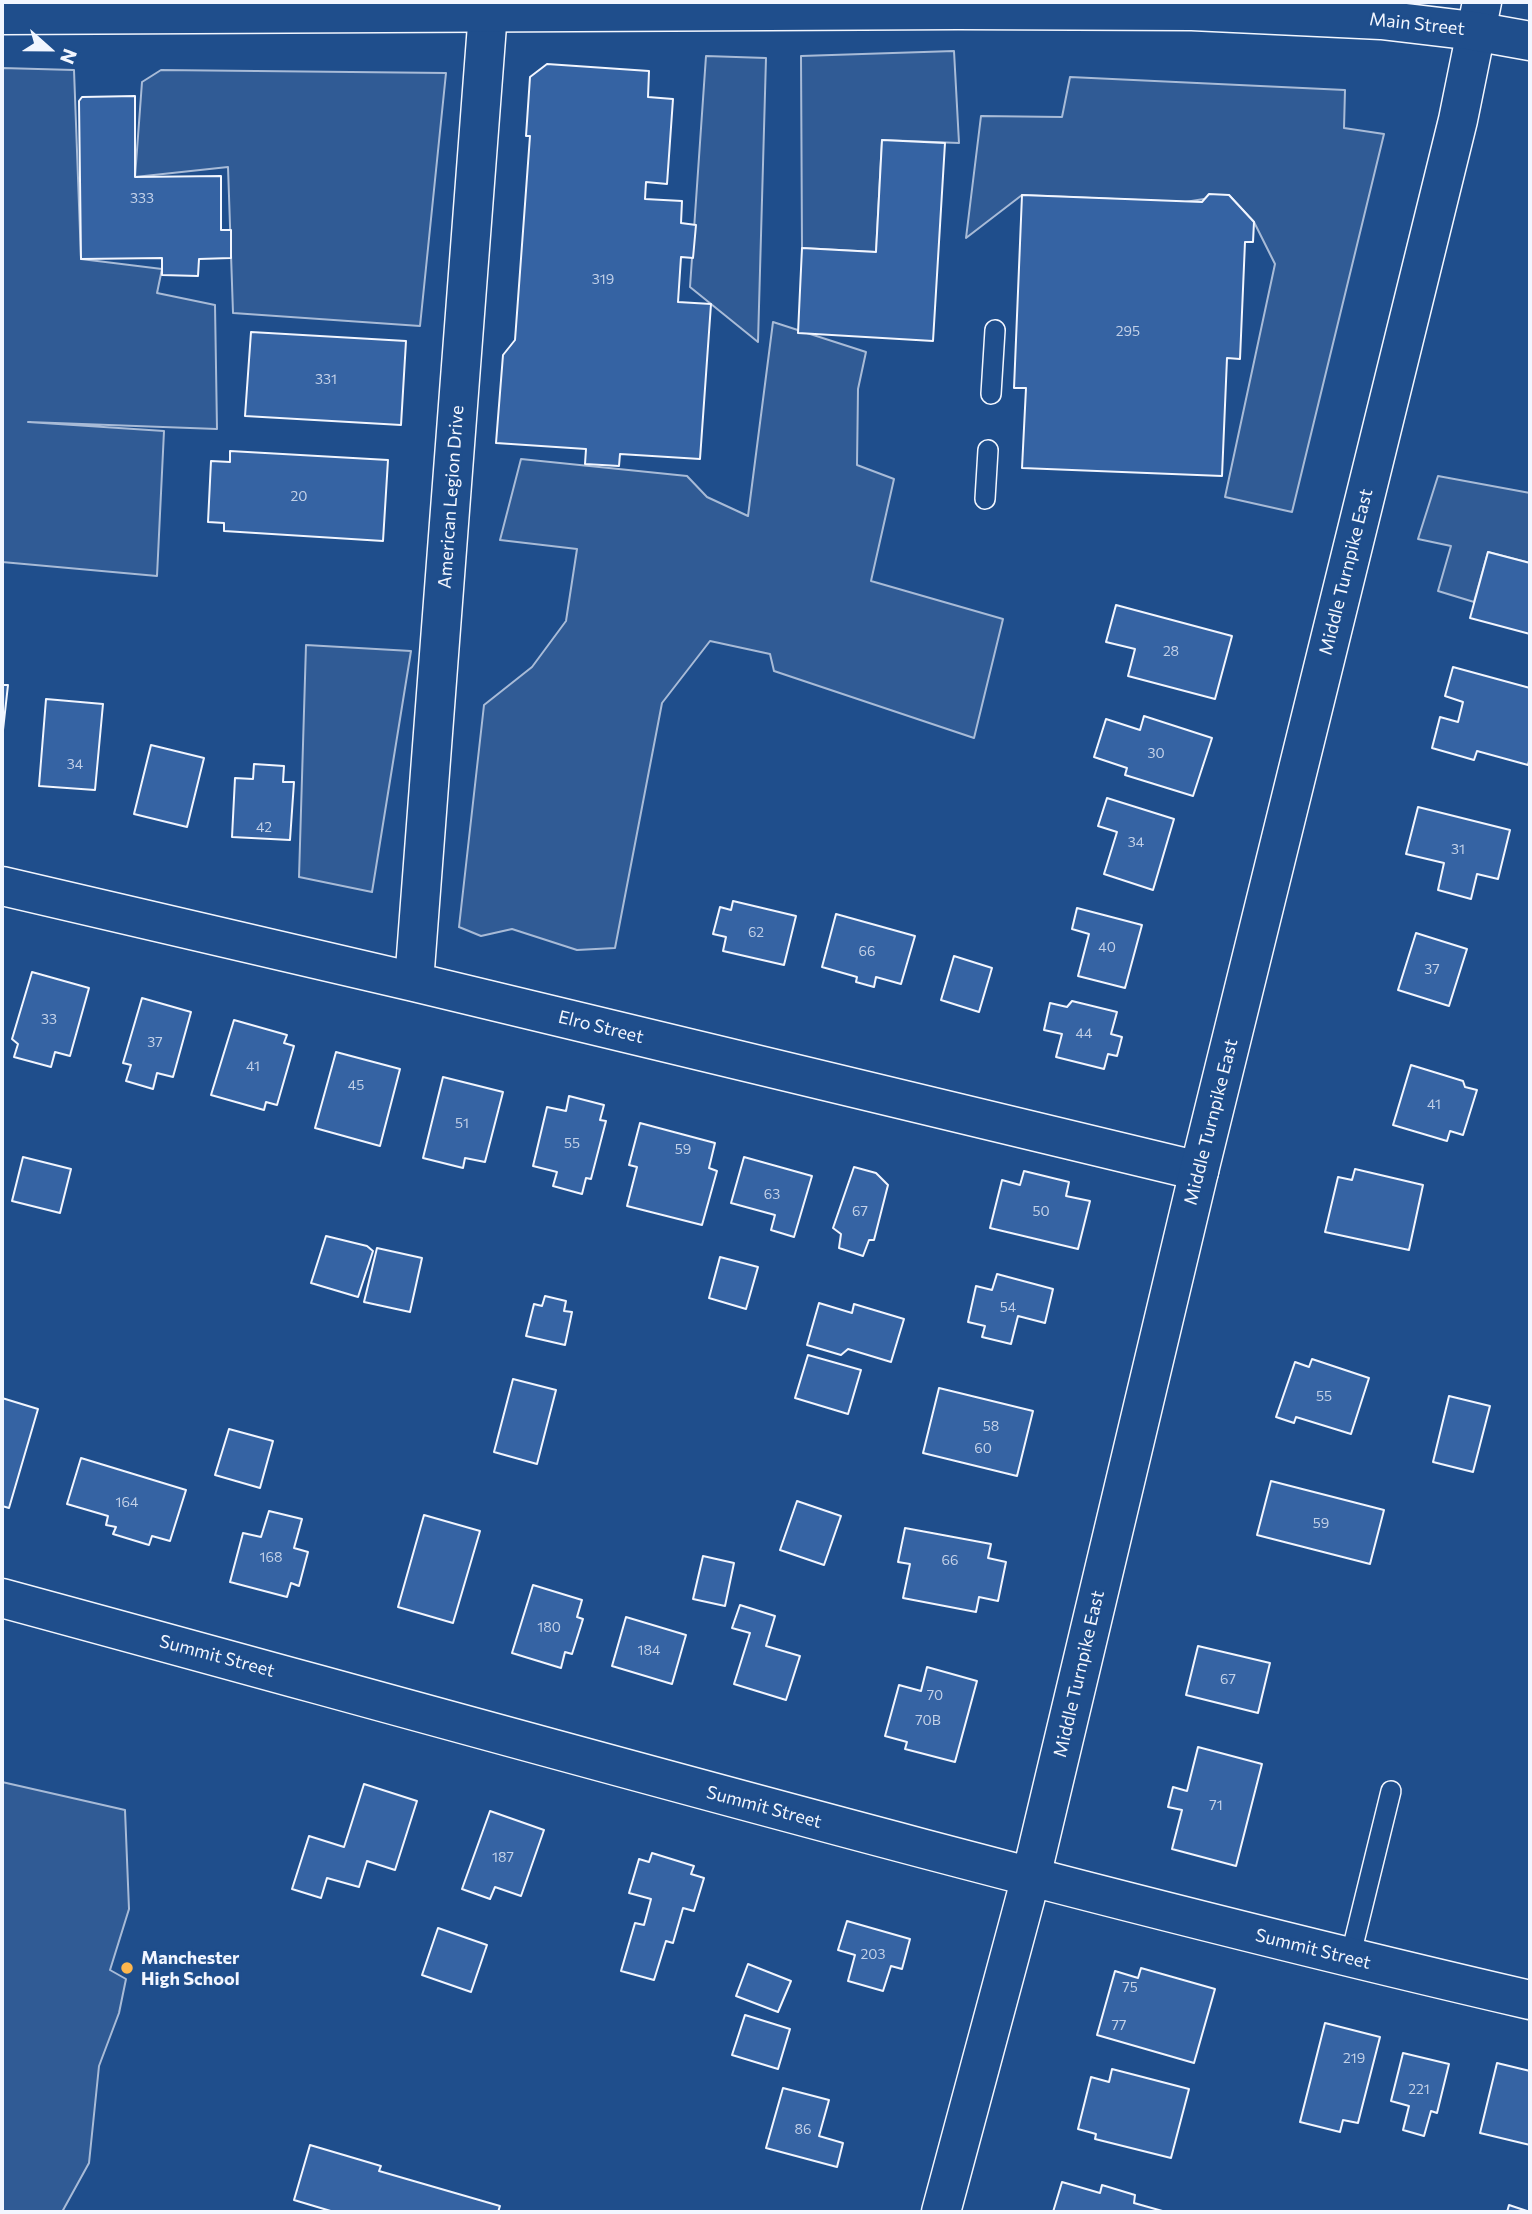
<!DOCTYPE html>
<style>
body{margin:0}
#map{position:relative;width:1532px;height:2214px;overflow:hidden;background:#1f4e8c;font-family:Commissioner,sans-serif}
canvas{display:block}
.frame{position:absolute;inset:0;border:4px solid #f2f6ff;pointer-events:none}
.north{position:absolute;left:14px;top:14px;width:70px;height:70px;-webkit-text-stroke:5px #1f4e8c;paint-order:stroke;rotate:111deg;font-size:19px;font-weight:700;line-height:28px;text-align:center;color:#f2f6ff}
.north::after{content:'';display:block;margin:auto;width:24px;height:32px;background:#f2f6ff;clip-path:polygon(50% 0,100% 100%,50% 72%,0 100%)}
</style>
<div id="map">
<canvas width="1532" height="2214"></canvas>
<div class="frame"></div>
<div class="north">N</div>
</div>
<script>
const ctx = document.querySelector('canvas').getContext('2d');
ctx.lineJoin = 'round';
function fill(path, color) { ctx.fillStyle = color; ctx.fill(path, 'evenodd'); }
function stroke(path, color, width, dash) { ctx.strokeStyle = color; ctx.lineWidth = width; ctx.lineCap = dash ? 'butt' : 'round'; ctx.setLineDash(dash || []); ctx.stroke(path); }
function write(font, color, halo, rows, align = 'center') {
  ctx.font = font + ' Commissioner,sans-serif'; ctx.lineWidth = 5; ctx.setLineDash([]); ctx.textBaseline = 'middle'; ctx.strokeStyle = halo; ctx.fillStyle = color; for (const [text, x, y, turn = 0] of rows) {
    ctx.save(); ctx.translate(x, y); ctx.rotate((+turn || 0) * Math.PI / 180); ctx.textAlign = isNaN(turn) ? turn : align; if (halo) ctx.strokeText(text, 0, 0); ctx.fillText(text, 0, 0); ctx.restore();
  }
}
const built = new Path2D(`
 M954 51 959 143 882 140 876 252 802 248 801 56Z
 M706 56 766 58 758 342 690 287Z
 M2 68 74 70 81 259 162 269 157 293 215 305 217 429 28 422 164 431 157 576 2 562Z
 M161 70 446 73 420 326 233 313 228 167 135 177 142 82Z
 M1070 77 1345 90 1344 128 1384 134 1292 512 1225 497 1275 264 1254 222 1229 195 1185 202 1022 195 966 238 981 116 1062 117Z
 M773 322 866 352 858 389 857 465 894 479 871 581 1003 619 974 738 774 671 770 654 710 641 662 703 615 948 577 950 512 929 481 936 459 927 484 705 532 667 566 621 577 549 500 540 521 459 687 476 707 497 748 516Z
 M1438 476 1530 493V563L1488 552 1474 602 1438 591 1451 546 1418 539Z
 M306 645 411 651 372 892 299 877Z
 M2 1782 125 1810 129 1909 110 1970 126 1979 119 2013 99 2066 89 2163 62 2212H2Z`);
const building = new Path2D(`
 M547 64 649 71 648 97 673 99 667 184 646 182 645 199 682 201 681 223 696 225 693 258 681 257 678 302 711 304 700 459 620 454 619 466 585 464 586 449 496 443 503 355 515 340 530 136H526L530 77Z
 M135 96V177L221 176V230H231V258L199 259 198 276 162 275V258L81 259 79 101 82 97Z
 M882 140 945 143 933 341 798 333 802 248 876 252Z
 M1209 194 1229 195 1254 222 1253 242H1245L1240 359 1227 358 1222 476 1022 468 1026 388H1014L1022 195 1202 202Z
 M251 332 406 341 401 425 245 416Z
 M230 451 388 460 383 541 224 531V523L208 522 211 461 230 462Z
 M1488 552 1530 563V634L1470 618Z
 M1116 605 1232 636 1215 699 1128 676 1135 649 1106 642Z
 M1453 667 1530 688V757L1528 765 1477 751 1474 760 1432 748 1440 717 1458 722 1463 702 1445 696Z
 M2 685H8L2 739Z
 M46 699 103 704 95 790 39 786Z
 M1144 716 1212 738 1193 796 1125 775 1127 768 1094 757 1106 719 1140 730Z
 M151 745 204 758 187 827 134 814Z
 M254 764 284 766 283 782H294L290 840 232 837 235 778 253 779Z
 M1107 798 1174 819 1153 890 1104 874 1117 832 1098 826Z
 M1418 807 1510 830 1498 879 1477 874 1471 899 1438 890 1444 863 1406 854Z
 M733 901 796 916 784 965 723 951 726 937 713 934 720 907 731 910Z
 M1077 908 1142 925 1125 988 1078 976 1089 934 1072 929Z
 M836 914 915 936 901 984 876 977 874 987 856 982 857 977 822 967Z
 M1416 933 1467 949 1449 1006 1398 990Z
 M954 956 992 968 979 1012 941 1000Z
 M32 972 89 988 70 1056 55 1052 51 1067 14 1057 18 1044 12 1039Z
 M142 998 191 1012 173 1077 157 1073 153 1089 126 1081 131 1065 123 1063Z
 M1072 1001 1117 1012 1111 1034 1122 1037 1117 1056 1108 1054 1104 1069 1056 1057 1062 1034 1044 1030 1050 1003 1067 1007Z
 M234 1020 287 1035 284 1043 294 1046 277 1105 266 1102 264 1110 211 1095Z
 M336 1052 400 1069 380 1146 315 1128Z
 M1411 1065 1463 1081 1465 1087 1477 1090 1463 1135 1450 1131 1447 1141 1393 1125Z
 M443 1077 503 1092 485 1162 465 1158 463 1168 423 1158Z
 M569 1096 604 1105 600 1120 606 1121 591 1179 586 1178 582 1194 553 1186 557 1172 533 1166 547 1107 566 1111Z
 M640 1123 715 1143 709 1168 717 1171 702 1225 627 1206 637 1167 629 1165Z
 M23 1157 71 1169 60 1213 12 1201Z
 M744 1157 812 1176 794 1237 771 1230 775 1215 731 1203Z
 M854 1167 876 1173 888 1185 874 1240H869L863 1256 839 1248 841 1234 833 1228Z
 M1355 1169 1423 1185 1409 1250 1325 1232 1338 1177 1352 1180Z
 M1024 1171 1069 1182 1066 1196 1090 1201 1078 1249 990 1228 1002 1180 1020 1185Z
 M326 1236 367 1246 373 1251 358 1297 311 1283Z
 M377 1248 422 1258 410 1312 364 1302Z
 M720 1257 758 1267 746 1309 709 1298Z
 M997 1274 1053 1289 1045 1323 1018 1316 1011 1344 982 1337 985 1326 968 1322 976 1286 992 1290Z
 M545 1296 566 1301 564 1311 572 1312 565 1345 526 1336 534 1304 542 1306Z
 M819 1303 852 1313 854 1304 904 1319 891 1362 848 1349 841 1355 807 1345Z
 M808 1355 861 1370 848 1414 795 1398Z
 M1312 1359 1369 1378 1351 1434 1296 1417 1294 1423 1276 1417 1295 1362 1309 1367Z
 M513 1379 556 1390 537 1464 494 1452Z
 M939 1388 1033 1411 1017 1476 923 1453Z
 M1449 1396 1490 1406 1473 1472 1433 1462Z
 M2 1398 38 1409 9 1508 2 1506Z
 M229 1429 273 1441 260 1488 215 1475Z
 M81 1458 186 1490 170 1541 152 1536 149 1545 113 1534 116 1527 106 1525 108 1516 67 1504Z
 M1271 1481 1384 1510 1370 1564 1257 1535Z
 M797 1501 841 1516 824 1565 780 1550Z
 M269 1511 302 1519 294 1548 308 1552 299 1586 291 1583 287 1597 230 1582 243 1533 261 1537Z
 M424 1515 480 1531 453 1623 398 1607Z
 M905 1528 991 1544 988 1558 1006 1562 998 1601 979 1597 976 1612 903 1598 910 1564 898 1562Z
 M703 1556 734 1563 725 1606 693 1599Z
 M533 1585 582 1600 577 1617 583 1619 572 1654 565 1652 561 1668 512 1653Z
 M740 1605 775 1616 766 1646 800 1656 786 1700 734 1684 750 1633 732 1628Z
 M626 1617 686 1635 672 1684 612 1666Z
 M1198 1646 1270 1663 1258 1713 1186 1695Z
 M927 1667 977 1681 955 1762 905 1749 907 1742 885 1736 899 1685 921 1691Z
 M1198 1747 1262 1764 1236 1866 1172 1849 1182 1810 1168 1807 1173 1787 1187 1791Z
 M364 1784 417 1801 395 1870 367 1861 359 1887 327 1878 321 1898 292 1889 309 1836 344 1847Z
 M490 1811 544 1830 521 1896 495 1887 490 1899 462 1889Z
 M652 1853 694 1866 691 1874 704 1878 694 1911 683 1908 673 1943 666 1941 654 1980 621 1971 635 1923 644 1925 651 1899 629 1893 639 1859 649 1862Z
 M847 1921 910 1939 902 1969 891 1966 883 1991 848 1981 855 1955 838 1950Z
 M438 1928 487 1945 471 1992 422 1975Z
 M748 1964 791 1981 778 2012 736 1996Z
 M1141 1968 1215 1989 1194 2063 1097 2035 1115 1971 1138 1978Z
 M745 2015 790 2029 778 2069 732 2055Z
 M1325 2023 1380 2037 1358 2123 1343 2120 1340 2132 1300 2122Z
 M1403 2053 1449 2064 1437 2113 1431 2111 1424 2136 1403 2130 1409 2106 1391 2101Z
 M1497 2063 1530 2071V2145L1480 2133Z
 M1112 2069 1189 2089 1171 2158 1095 2139 1096 2134 1078 2129 1091 2077 1109 2082Z
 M783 2088 829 2100 819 2136 843 2143 837 2167 766 2148Z
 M310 2145 381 2166 379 2171 500 2206 498 2212H334L294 2200Z
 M1062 2182 1100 2193 1102 2185 1135 2195 1134 2203 1166 2212H1053Z
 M1509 2205 1530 2212H1507Z`);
const lane = new Path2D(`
 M991 394 995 330
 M985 499 988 450
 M1350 1958 1391 1791`);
const street = new Path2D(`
 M2 886 414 982 1199 1171
 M414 982 488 12`);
const secondary = new Path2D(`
 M2 1598C510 1736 1017 1881 1530 2000
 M941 2212 1031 1877 1199 1171 1458 120 1482 2`);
const primary = new Path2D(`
 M2 15 958 10 1192 11 1381 20 1474 31 1530 41`);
const markers = [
 [127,1968,7,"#ffb74d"]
];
const numberNames = [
 ["333",142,198],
 ["319",603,279],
 ["295",1128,331],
 ["331",326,379],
 ["20",299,496],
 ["28",1171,651],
 ["30",1156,753],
 ["34",75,764],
 ["42",264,827],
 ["34",1136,842],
 ["31",1458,849],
 ["62",756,932],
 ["40",1107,947],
 ["66",867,951],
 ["37",1432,969],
 ["33",49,1019],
 ["44",1084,1033],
 ["37",155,1042],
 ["41",253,1066],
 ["45",356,1085],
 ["41",1434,1104],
 ["51",462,1123],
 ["55",572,1143],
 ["59",683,1149],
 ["63",772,1194],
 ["67",860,1211],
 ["50",1041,1211],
 ["54",1008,1307],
 ["55",1324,1396],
 ["58",991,1426],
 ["60",983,1448],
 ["164",127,1502],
 ["59",1321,1523],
 ["168",271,1557],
 ["66",950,1560],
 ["180",549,1627],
 ["184",649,1650],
 ["67",1228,1679],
 ["70",935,1695],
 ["70B",928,1720],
 ["71",1216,1805],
 ["187",503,1857],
 ["203",873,1954],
 ["75",1130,1987],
 ["77",1119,2025],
 ["219",1354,2058],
 ["221",1419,2089],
 ["86",803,2129]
];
const streetNames = [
 ["Main Street",1417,24,6],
 ["American Legion Drive",451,497,-86],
 ["Middle Turnpike East",1346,572,-76],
 ["Elro Street",601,1027,14],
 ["Middle Turnpike East",1211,1122,-76],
 ["Summit Street",217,1656,15],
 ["Middle Turnpike East",1079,1674,-77],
 ["Summit Street",764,1807,15],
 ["Summit Street",1313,1949,14]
];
const poiNames = [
 ["Manchester",141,1958],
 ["High School",141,1979]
];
fill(built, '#305b95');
stroke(built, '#a8bbd7', 2);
fill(building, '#3563a3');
stroke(building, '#f2f6ff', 2);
stroke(lane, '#f2f6ff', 22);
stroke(street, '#f2f6ff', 41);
stroke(secondary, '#f2f6ff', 41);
stroke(primary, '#f2f6ff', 41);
stroke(lane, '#1f4e8c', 19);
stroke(street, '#1f4e8c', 38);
stroke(secondary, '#1f4e8c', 38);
stroke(primary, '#1f4e8c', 38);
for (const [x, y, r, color] of markers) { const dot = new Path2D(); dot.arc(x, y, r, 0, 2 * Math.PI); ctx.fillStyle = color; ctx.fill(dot); stroke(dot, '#1f4e8c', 2.5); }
write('14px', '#c3d1e8', null, numberNames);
write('18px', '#f2f6ff', '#1f4e8c', streetNames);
write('bold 18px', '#f2f6ff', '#1f4e8c', poiNames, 'left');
</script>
